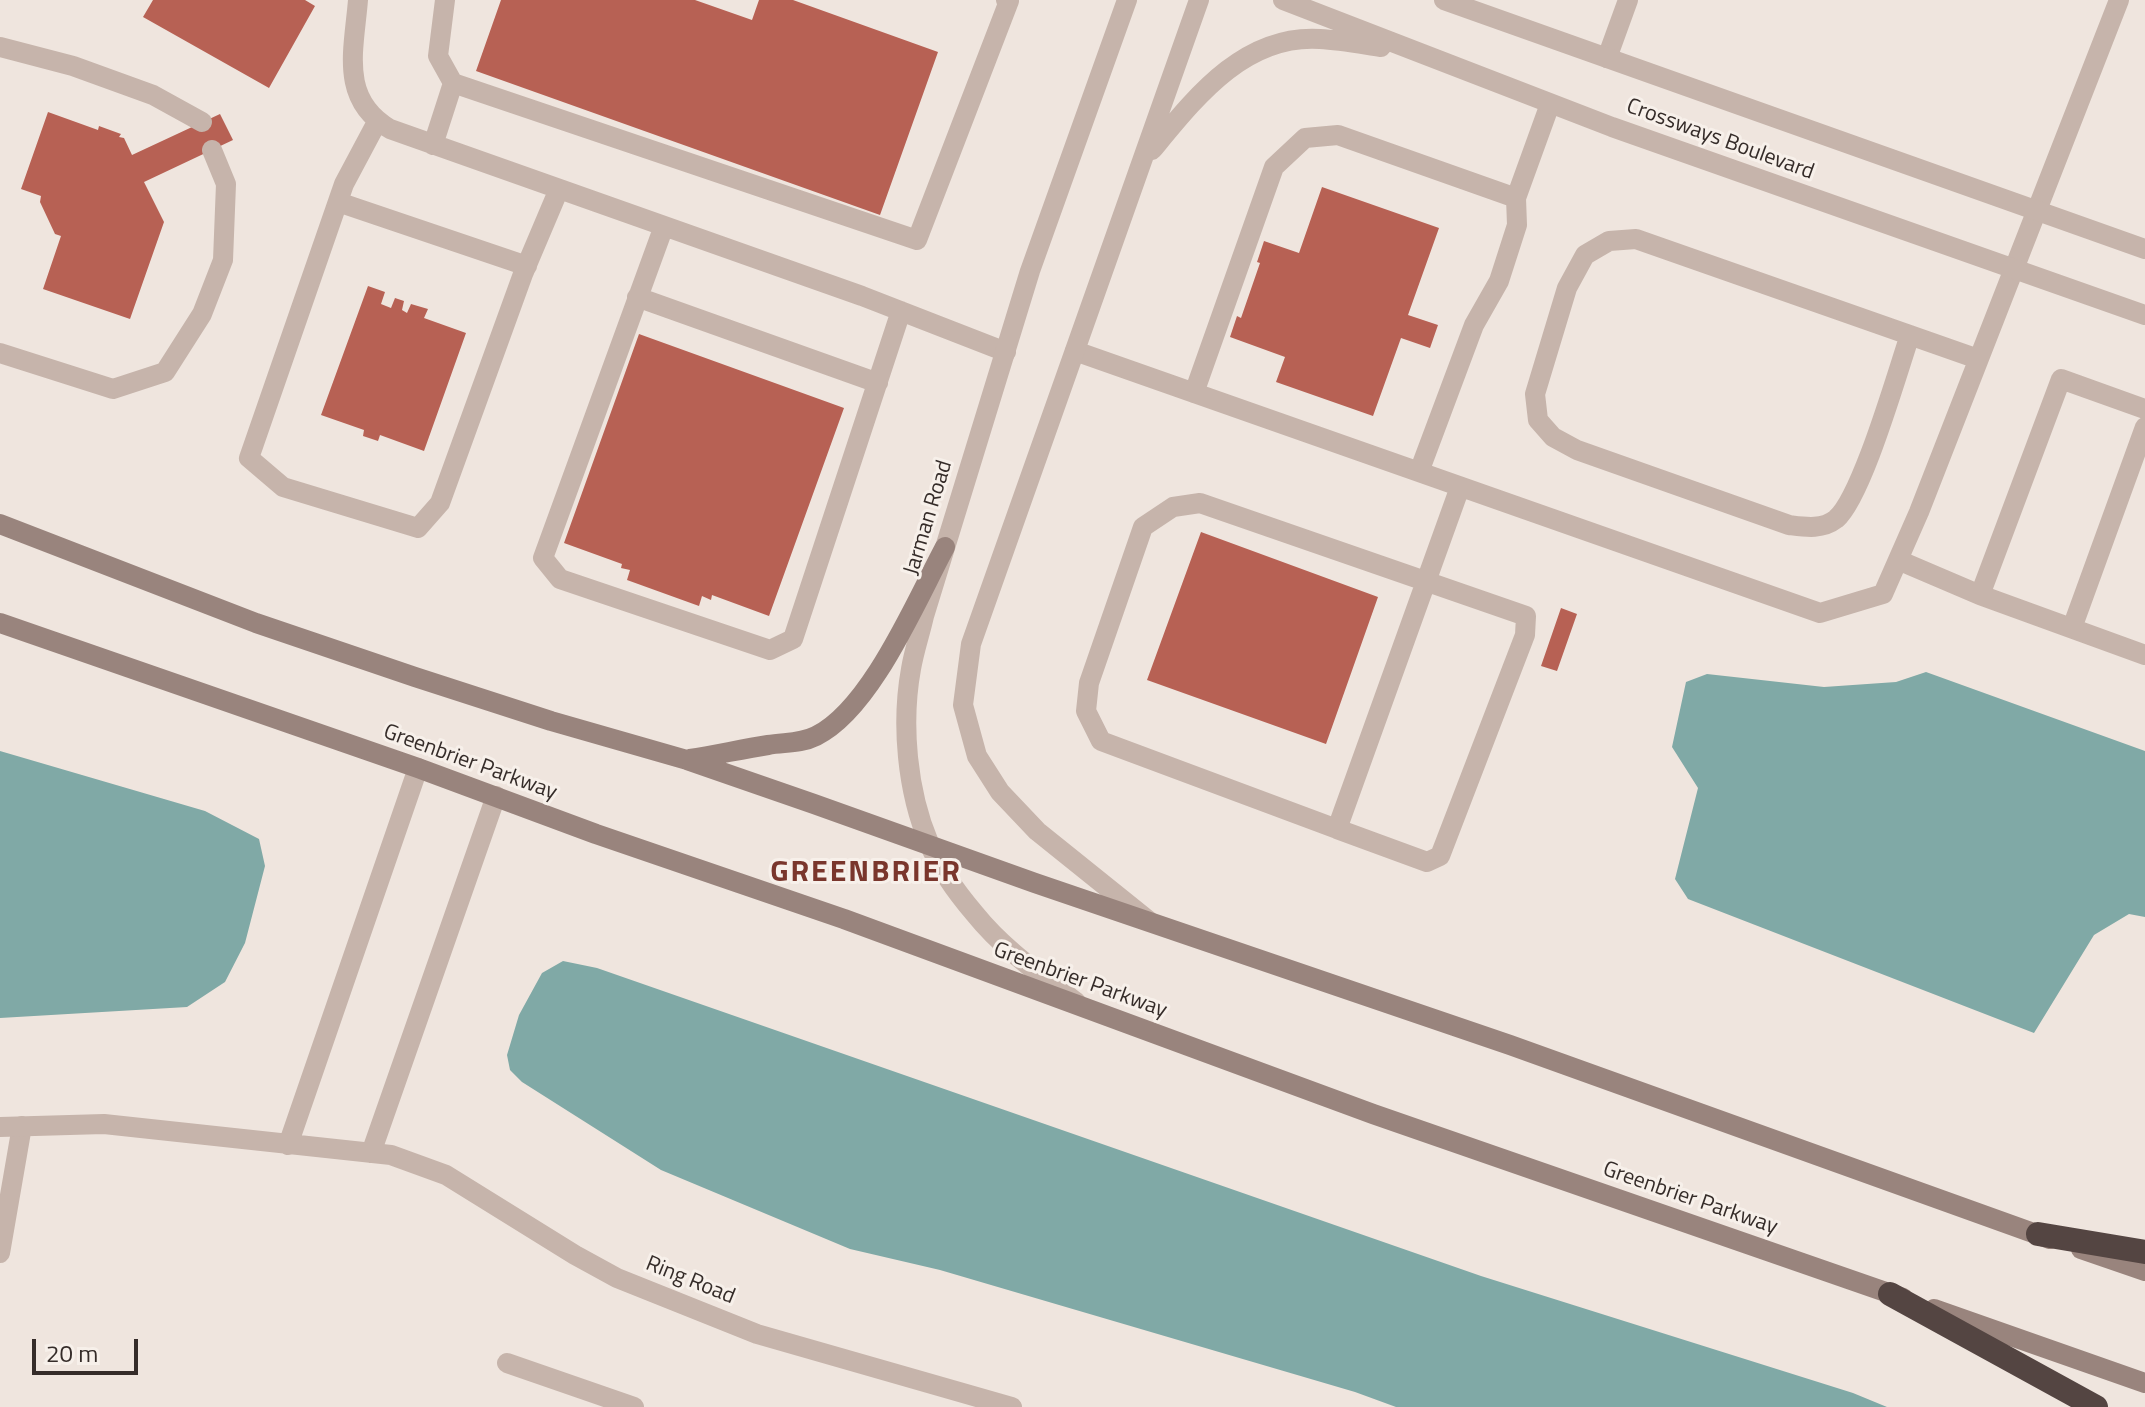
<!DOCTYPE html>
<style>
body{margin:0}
#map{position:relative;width:2145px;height:1407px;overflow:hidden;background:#efe5de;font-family:"Titillium Web",sans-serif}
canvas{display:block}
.scale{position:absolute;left:32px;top:1339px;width:106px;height:36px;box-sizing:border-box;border:4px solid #352c29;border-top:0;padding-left:10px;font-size:24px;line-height:28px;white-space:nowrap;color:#352c29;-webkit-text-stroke:6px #f7f0ea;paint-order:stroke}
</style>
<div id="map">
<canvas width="2145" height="1407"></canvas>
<div class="scale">20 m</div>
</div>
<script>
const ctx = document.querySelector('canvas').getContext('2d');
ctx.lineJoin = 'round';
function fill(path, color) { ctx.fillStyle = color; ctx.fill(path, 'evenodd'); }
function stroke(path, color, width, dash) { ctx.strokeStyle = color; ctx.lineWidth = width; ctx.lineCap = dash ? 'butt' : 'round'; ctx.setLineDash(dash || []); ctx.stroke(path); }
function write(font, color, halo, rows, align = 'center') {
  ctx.font = font + ' "Titillium Web",sans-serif'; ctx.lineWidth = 6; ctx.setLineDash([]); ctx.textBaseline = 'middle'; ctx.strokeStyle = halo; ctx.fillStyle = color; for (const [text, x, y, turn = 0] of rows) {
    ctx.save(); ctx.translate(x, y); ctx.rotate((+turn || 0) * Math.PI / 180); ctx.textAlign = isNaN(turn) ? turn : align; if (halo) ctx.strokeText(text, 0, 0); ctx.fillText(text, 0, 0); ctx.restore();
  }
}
const water = new Path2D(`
 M1926 672 2145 751V917L2129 914 2094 935 2034 1033 1688 899 1675 879 1698 788 1672 747 1686 682 1707 674 1824 687 1896 682Z
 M0 751 205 811 259 839 265 866 245 943 225 982 187 1007 0 1018Z
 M563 961 597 968 1481 1276 1853 1393 1887 1407H1396L1355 1392 940 1270 850 1249 661 1170 522 1082 510 1070 507 1055 519 1015 542 973Z`);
const building = new Path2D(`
 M153 0H305L315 6 269 88 143 17Z
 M501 0H695L752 20 759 0H793L938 52 880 215 476 71Z
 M48 112 98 130 99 126 121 134 119 137 124 138 132 155 220 114 233 140 144 182 164 222 130 319 43 289 61 236 55 234 40 202 41 196 21 189Z
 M1322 187 1439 228 1408 315 1438 325 1430 348 1401 338 1373 416 1276 382 1285 357 1230 337 1237 316 1241 318 1260 263 1257 262 1264 241 1299 253Z
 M368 286 385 292 381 304 391 308 395 298 404 301 402 310 407 313 411 304 428 309 424 318 466 333 424 451 380 435 378 441 363 436 364 430 321 415Z
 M639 334 844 408 769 616 712 595 711 600 702 596 699 606 627 580 630 570 621 568 622 564 564 543Z
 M1201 532 1378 597 1326 744 1147 680Z
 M1561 608 1577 614 1557 671 1541 666Z`);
const service = new Path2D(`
 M358 0C354 50 339 99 390 129L862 296 1006 352
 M445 0 438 56 453 83
 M0 47 73 66 153 95 202 122
 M1607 58 1628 0
 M377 122 344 184 249 458 283 487 418 528 440 503 523 274 559 189
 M433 145 453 83 917 240 1009 1 1006 0
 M338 202 527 266
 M664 226 543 558 560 579 770 650 793 639 901 311
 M637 297 878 383
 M1910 335C1897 373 1862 497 1836 519 1822 530 1805 527 1789 525L1577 450 1553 437 1538 420 1535 394 1567 288 1585 255 1609 241 1636 239 1978 359
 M1075 351 1820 613 1883 594 1919 512 2119 0
 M0 353 113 389 165 372 202 314 223 260 226 184 212 150
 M1194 393 1274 167 1305 138 1338 135 1516 198
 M1419 472 1474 325 1499 281 1517 225 1516 198 1550 104
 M1898 560 1980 595 2061 379 2145 409
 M1980 595 2145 655
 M2072 628 2145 427
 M1337 829 1427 862 1440 856 1525 635 1526 616 1200 503 1173 507 1143 527 1089 683 1086 711 1101 741 1337 829 1460 487
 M0 1253 22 1126
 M507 1363 634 1407`);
const minor = new Path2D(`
 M0 1127 104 1124 391 1155 446 1175 575 1255 617 1278 757 1334 1012 1407
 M288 1145 418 768
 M371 1153 496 796`);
const tertiary = new Path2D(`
 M1283 0 1612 127 2145 315
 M1444 0 2145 249
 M1152 150C1195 98 1244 34 1320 39 1340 40 1361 44 1381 47
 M1149 921 1037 831 1000 792 977 756 963 705 971 644 1199 0
 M1076 1002C1041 975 1003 949 975 914 957 893 939 868 929 843 907 791 901 724 911 669 914 651 920 634 924 616L1030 271 1127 0`);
const secondary = new Path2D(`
 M0 524 256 623 415 677 551 721 687 760 814 804 1035 883 1510 1045 2050 1239
 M0 623 418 768 596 834 844 919 1373 1114 1903 1298
 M690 759C716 755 742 749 768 745 785 742 800 744 816 736 871 709 916 601 945 547
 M2081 1249 2145 1271
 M1934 1309 2145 1383`);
const motorway = new Path2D(`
 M2038 1234 2145 1252
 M1890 1294 2096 1407`);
const streetNames = [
 ["Crossways Boulevard",1720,140,20],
 ["Jarman Road",929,518,-73],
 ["Greenbrier Parkway",470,763,20],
 ["Greenbrier Parkway",1080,981,20],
 ["Greenbrier Parkway",1690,1199,19],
 ["Ring Road",690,1281,22]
];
const districtNames = [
 ["GREENBRIER",866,874]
];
fill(water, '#80a9a6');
fill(building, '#b76154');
stroke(service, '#c6b4ab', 20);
stroke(minor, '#c6b4ab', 20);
stroke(tertiary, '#c6b4ab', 20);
stroke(secondary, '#99847d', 20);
stroke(motorway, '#544542', 24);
write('22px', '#352c29', '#f7f0ea', streetNames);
ctx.letterSpacing = '2px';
write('bold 30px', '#7a362c', '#f7f0ea', districtNames);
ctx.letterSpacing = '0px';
</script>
